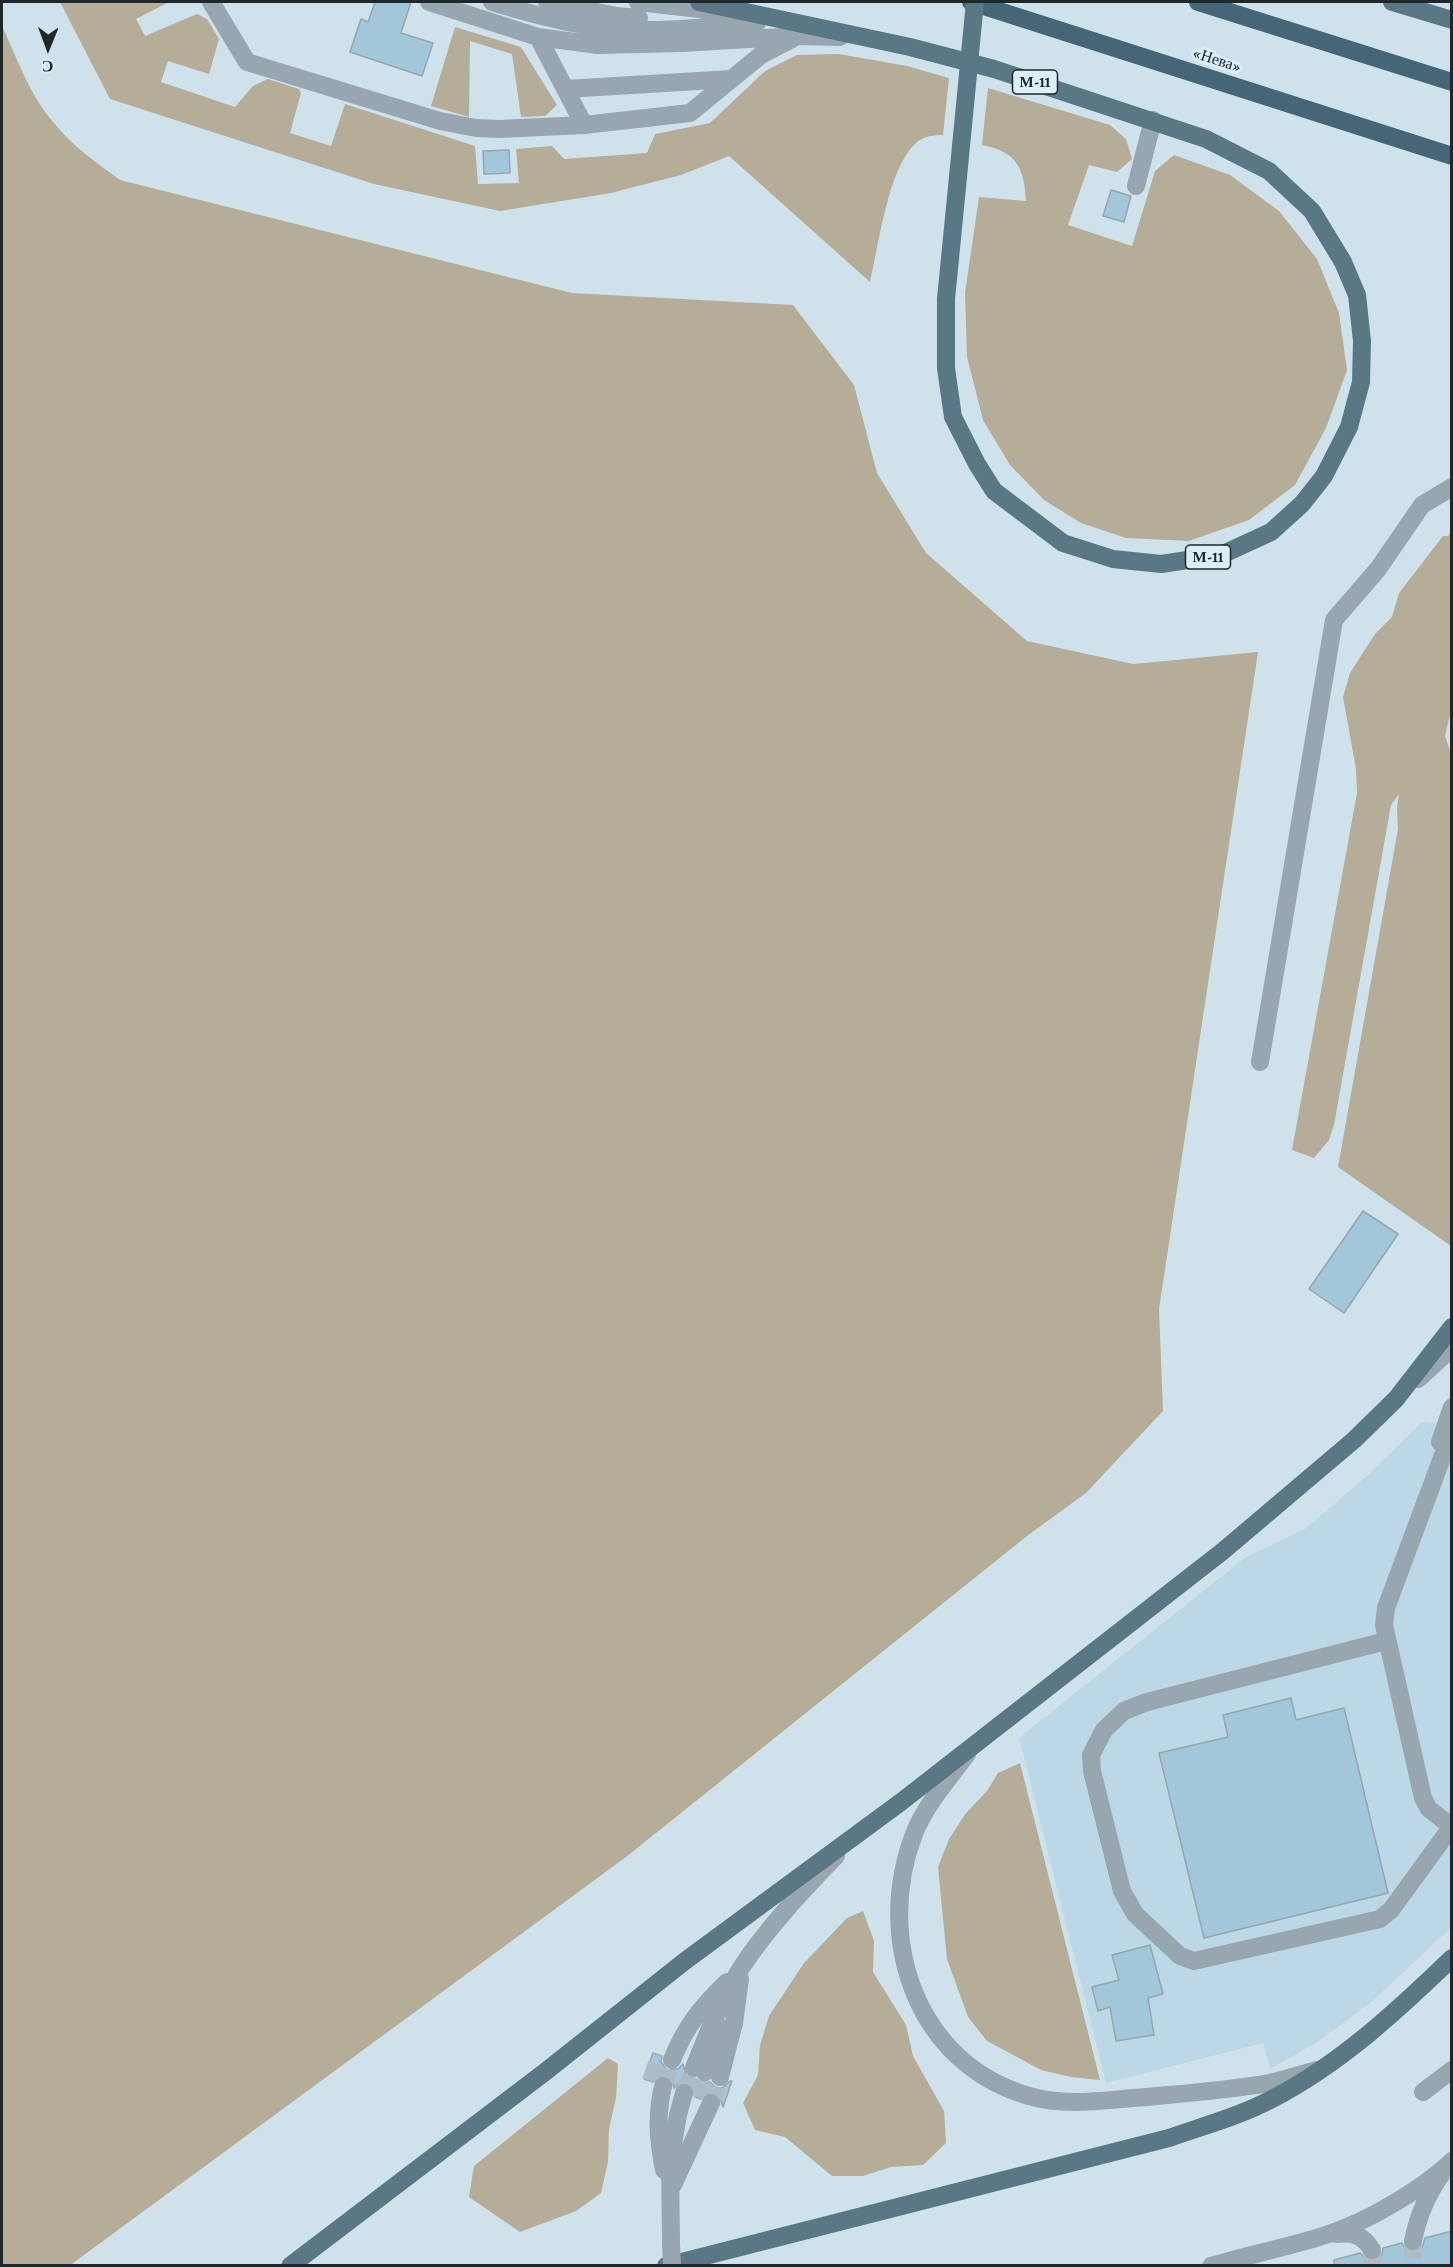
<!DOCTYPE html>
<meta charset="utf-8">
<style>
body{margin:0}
#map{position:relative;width:1453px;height:2267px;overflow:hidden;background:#cfe2ec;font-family:"Crimson Pro",serif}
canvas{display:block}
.frame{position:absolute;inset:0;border:3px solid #20272b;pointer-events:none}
.north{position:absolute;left:18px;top:18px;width:60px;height:60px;-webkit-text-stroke:4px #dceff9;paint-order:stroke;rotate:181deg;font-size:16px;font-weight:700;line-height:24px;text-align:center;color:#20272b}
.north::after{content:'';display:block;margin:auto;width:21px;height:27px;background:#20272b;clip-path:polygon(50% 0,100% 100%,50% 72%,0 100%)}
</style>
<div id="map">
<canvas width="1453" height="2267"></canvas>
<div class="frame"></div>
<div class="north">С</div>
</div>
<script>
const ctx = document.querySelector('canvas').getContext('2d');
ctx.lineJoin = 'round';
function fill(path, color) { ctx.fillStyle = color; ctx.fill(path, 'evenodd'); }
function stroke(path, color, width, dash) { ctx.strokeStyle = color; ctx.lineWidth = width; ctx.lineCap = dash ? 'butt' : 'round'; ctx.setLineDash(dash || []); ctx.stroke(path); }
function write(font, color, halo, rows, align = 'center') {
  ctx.font = font + ' "Crimson Pro",serif'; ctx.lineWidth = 6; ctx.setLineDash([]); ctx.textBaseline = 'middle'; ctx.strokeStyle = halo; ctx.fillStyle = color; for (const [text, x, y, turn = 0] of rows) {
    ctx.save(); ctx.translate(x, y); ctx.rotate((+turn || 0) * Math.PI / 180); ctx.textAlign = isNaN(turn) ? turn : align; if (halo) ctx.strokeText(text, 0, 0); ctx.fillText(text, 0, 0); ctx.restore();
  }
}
const built = new Path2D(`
 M1422 1422 1451 1425V1928L1371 2002 1316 2043 1270 2069 1263 2043 1106 2083 1019 1738 1246 1557 1305 1529 1367 1476Z`);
const green = new Path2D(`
 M60 2H169L136 19 145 36 197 14 207 19 219 39 209 74 168 61 161 82 235 107 253 86 268 79 299 89 301 93 290 133 331 146 345 104 475 146 478 184 519 183 516 149 552 146 564 159 647 153 655 134 710 123 765 71 797 55 839 54 907 66 949 78 943 135C934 135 924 136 917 142 888 167 879 245 870 282L729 156 681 175 611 193 500 211 374 184 110 99Z
 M2 26C17 58 30 96 54 123 72 146 97 163 120 180L572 293 793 305 854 385 877 473 926 553 1027 641 1133 664 1258 652 1159 1309 1163 1411 1086 1493 1027 1536 626 1857 69 2266 2 2265Z
 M455 27 521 47 557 105 545 116 521 117 512 54 470 41 469 117 431 106Z
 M988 88 1110 125 1126 139 1132 159 1117 172 1089 165 1068 225 1132 246 1155 171 1174 155 1230 175 1279 211 1317 259 1339 313 1347 370 1326 428 1295 485 1249 520 1189 541 1126 538 1081 523 1044 500 1010 465 983 420 967 357 965 293 979 197 1026 201C1024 167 1017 152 982 145Z
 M1451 532 1452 706 1445 736 1452 756 1451 1246 1338 1167 1398 829 1397 808 1399 794 1391 805 1334 1125 1329 1140 1314 1158 1292 1150 1357 793 1356 769 1343 697 1350 673 1375 634 1392 617 1399 593 1443 536H1448Z
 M1020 1763 1100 2080 1071 2077 1041 2070 987 2041 968 2017 947 1959 938 1867 949 1839 966 1813 987 1791 998 1773Z
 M863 1911 874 1941 873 1972 906 2025 913 2056 944 2111 946 2143 923 2165 891 2167 863 2176H832L785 2137 755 2130 743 2103 758 2075 760 2045 769 2016 804 1963 847 1918Z
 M608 2058 618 2064 616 2098 609 2129 608 2162 601 2193 576 2211 520 2232 469 2197 474 2166Z`);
const building = new Path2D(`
 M375 2H411L401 33 433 43 422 76 350 52 361 19 368 22Z
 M509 150 510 173 484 174 483 151Z
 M1111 190 1131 196 1124 222 1103 216Z
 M1363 1211 1398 1234 1344 1313 1309 1289Z
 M1291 1698 1296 1720 1344 1708 1388 1893 1204 1938 1159 1753 1228 1737 1223 1715Z
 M1150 1945 1163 1994 1148 1998 1154 2035 1116 2041 1110 2007 1098 2011 1092 1987 1119 1980 1112 1955Z
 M653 2053 662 2056 661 2062 667 2070 678 2069 683 2064 686 2075 702 2083 710 2082 717 2088H722L730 2081H732L723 2107 720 2097 715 2093 705 2094 701 2099 695 2097V2090L687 2082H681L674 2088 673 2082 666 2075 659 2076 653 2082 644 2079Z
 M1452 2231V2265H1334V2260L1360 2253 1367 2260 1373 2261 1382 2255 1383 2248 1402 2243 1406 2250 1416 2252 1422 2248 1425 2238Z`);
const minorTunnel = new Path2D(`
 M651 2081 660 2055
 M663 2086 672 2060
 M684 2093 694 2068
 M696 2097 705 2072
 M711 2103 720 2077
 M1413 2241V2266
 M1372 2250V2266`);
const minor = new Path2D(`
 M211 2 247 62 440 121 476 128 499 129 584 125
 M429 2 538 37 598 45 683 43 799 36 840 37
 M492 2C543 18 596 31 650 30 686 30 721 25 757 23
 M547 2 617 16 639 18
 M638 2 717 11
 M538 37 584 125 690 113 761 55 792 39
 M566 89 731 79
 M1136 186 1153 120
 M1260 1062 1334 620 1378 569 1422 505 1452 487
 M1418 1379 1452 1348
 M1440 1442 1452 1407
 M1386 1641 1147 1702 1124 1711 1104 1730 1091 1755 1092 1771 1122 1891 1135 1914 1180 1956 1194 1961 1380 1919 1391 1910 1452 1826
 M967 1754C948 1780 926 1804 914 1834 874 1938 916 2064 1029 2096 1063 2106 1098 2101 1133 2098 1178 2094 1224 2091 1269 2083 1285 2080 1301 2074 1317 2070
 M1451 1826 1429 1809 1423 1798 1384 1625 1386 1608 1452 1431
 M672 2060C685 2027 702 2006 727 1982
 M694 2068C707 2034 722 1999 741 1968 768 1927 802 1891 836 1856
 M705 2072 721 2028
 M720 2077 734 2023 740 1979
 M663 2086C656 2117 658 2139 664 2170
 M1423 2092 1452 2070
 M673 2185 711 2103
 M1336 2234C1353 2232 1363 2235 1372 2250
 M1413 2241C1418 2216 1426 2196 1441 2175
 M671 2242 670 2162 678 2115 684 2093
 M1211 2266C1249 2255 1288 2247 1326 2235 1368 2221 1420 2191 1452 2161`);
const major = new Path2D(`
 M699 2 910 47 994 69 1206 139 1269 171 1312 211 1343 262 1357 295 1362 341 1361 382 1349 427 1324 476 1302 504 1271 532 1221 555 1161 564 1113 559 1063 543 994 491 977 464 953 417 946 368V299L958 177
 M1392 2 1452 20
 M290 2266 545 2072 685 1961 901 1802 1223 1551 1354 1440 1396 1399 1452 1327
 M666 2266 1169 2138C1203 2126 1240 2116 1272 2099 1340 2064 1397 2011 1452 1958`);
const highway = new Path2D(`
 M971 2 1452 156
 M1198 2 1452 82`);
const minorBridge = new Path2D(`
 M671 2242 672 2266`);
const majorBridge = new Path2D(`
 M958 177 975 2`);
const shields = [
 [1035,82,45],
 [1208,557,45]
];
const shieldNames = [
 ["М-11",1035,82],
 ["М-11",1208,557]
];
const streetNames = [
 ["«Нева»",1217,60,18]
];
fill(built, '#bcd7e5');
fill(green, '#b5ad97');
fill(building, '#a2c7da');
stroke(building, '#94a6af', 1.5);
stroke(minorTunnel, '#acbdc5', 18, [18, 9]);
stroke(minor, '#97a6af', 18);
stroke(major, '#5a7786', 18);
stroke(highway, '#467', 18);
stroke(minorBridge, '#97a6af', 18);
stroke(majorBridge, '#5a7786', 18);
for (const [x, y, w] of shields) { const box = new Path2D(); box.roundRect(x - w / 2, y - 12, w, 24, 4.5); ctx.fillStyle = '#dceff9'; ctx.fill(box); stroke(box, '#20272b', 1.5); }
write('bold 15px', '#20272b', null, shieldNames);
write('16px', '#20272b', '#dceff9', streetNames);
</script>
